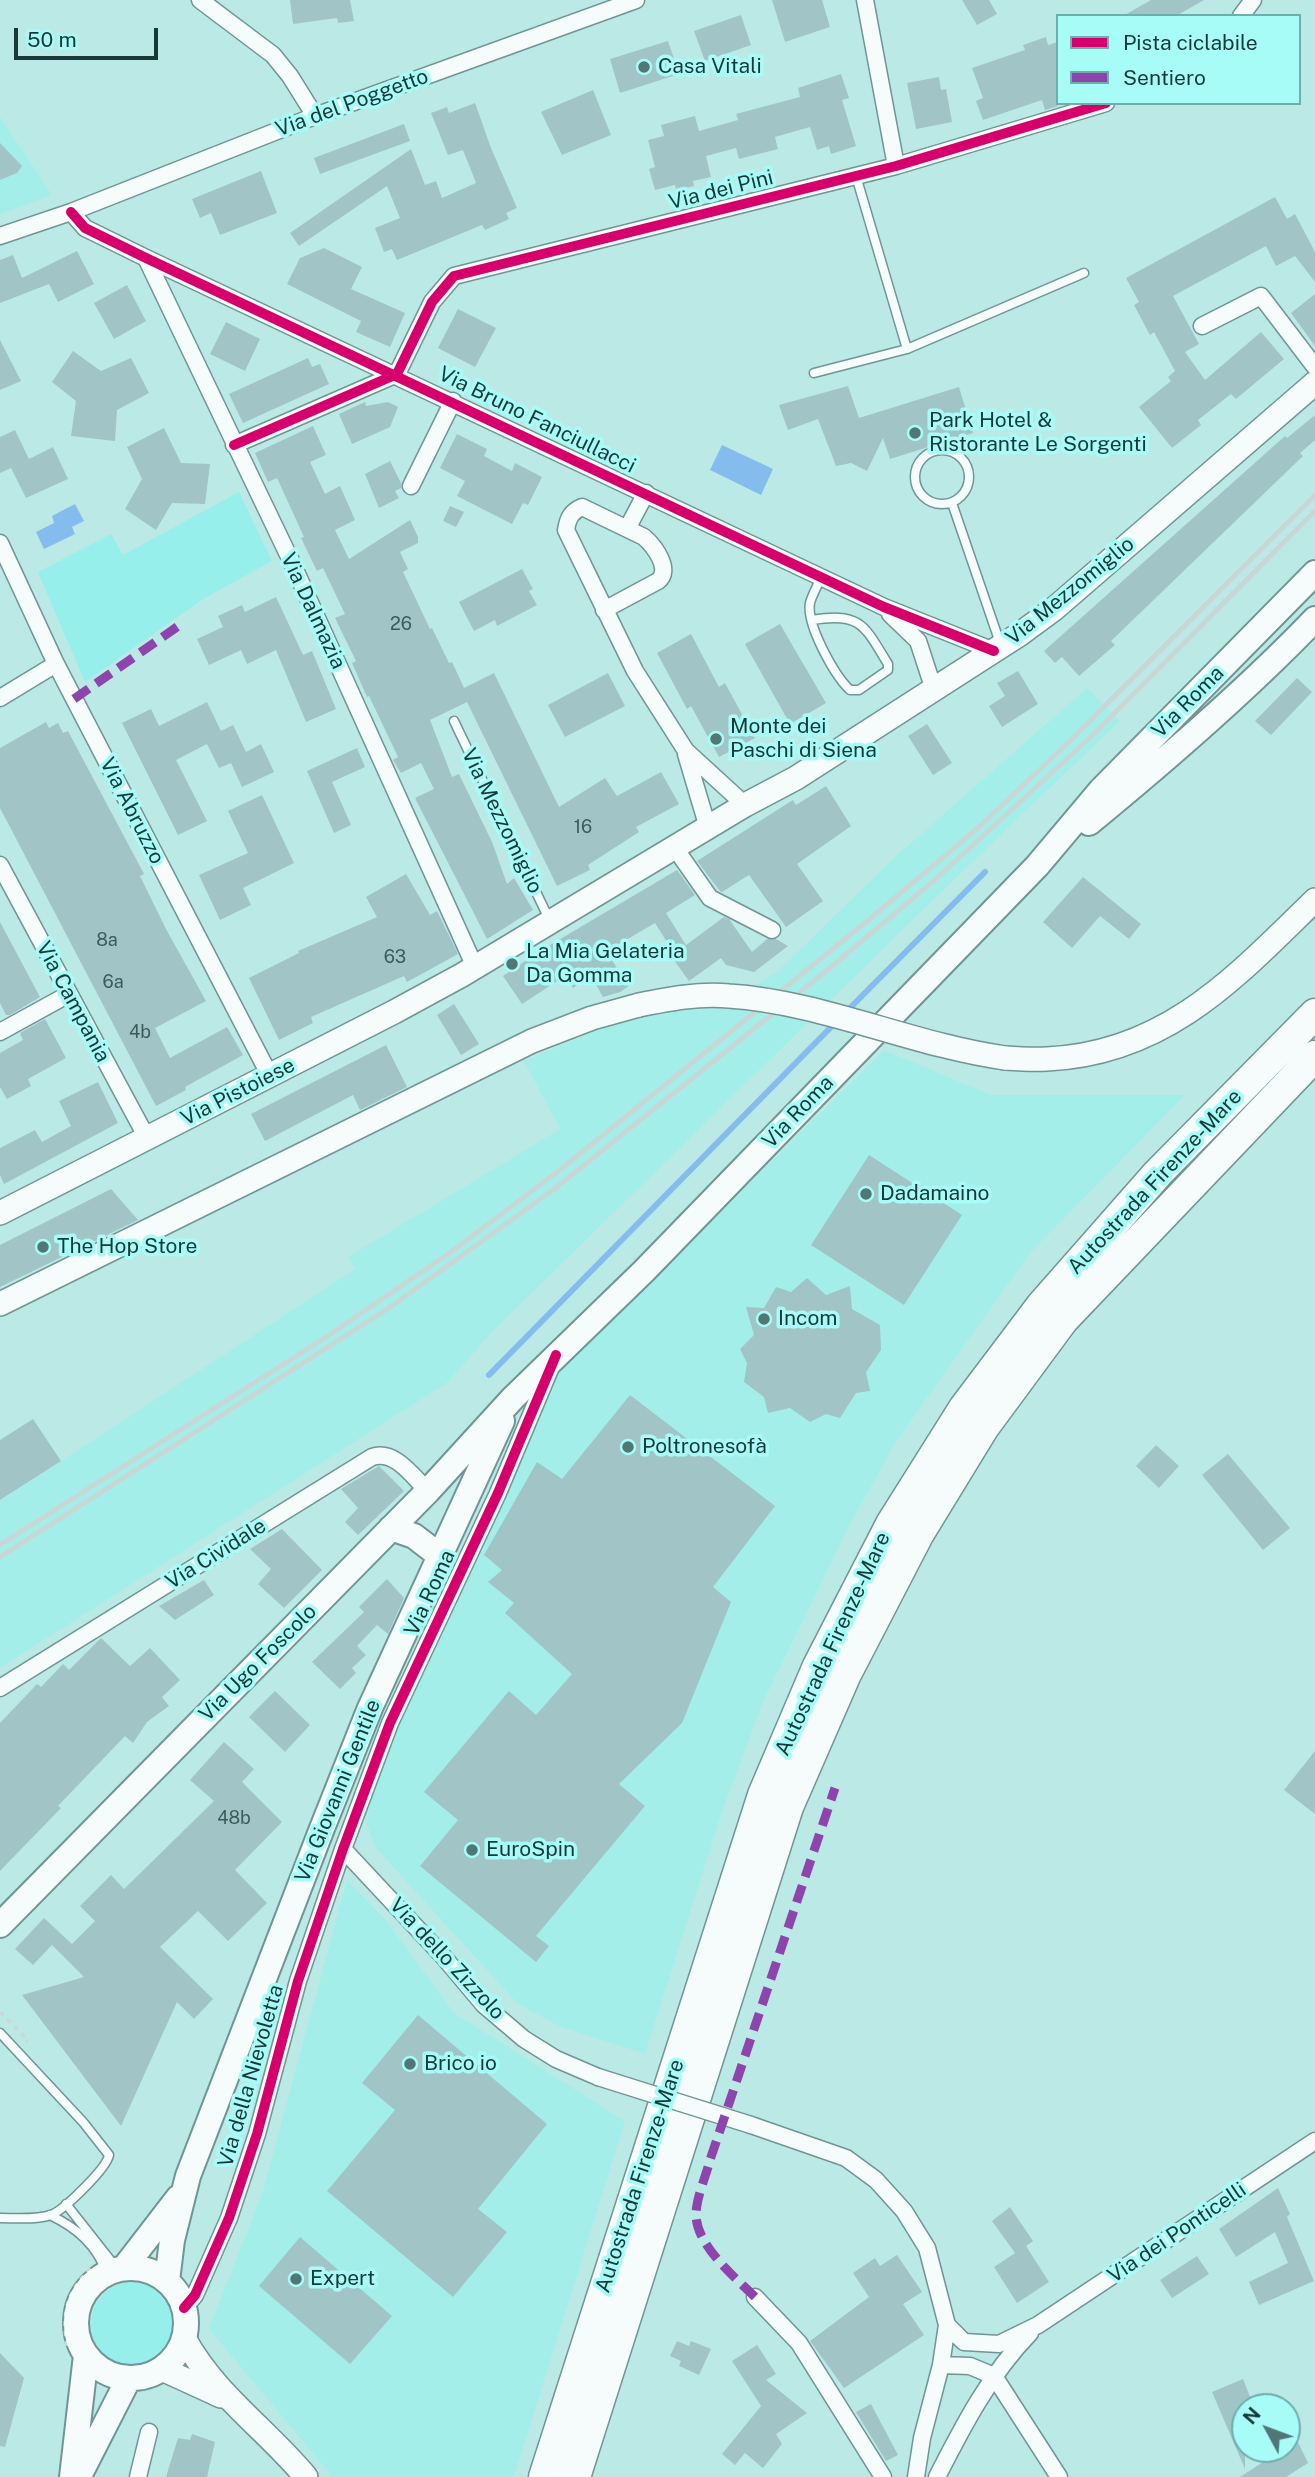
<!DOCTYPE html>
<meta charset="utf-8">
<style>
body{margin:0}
#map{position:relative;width:1315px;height:2477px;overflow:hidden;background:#bbe9e6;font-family:"Public Sans",sans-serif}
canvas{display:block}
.legend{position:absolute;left:1056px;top:14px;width:245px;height:91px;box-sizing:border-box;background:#a8fcf8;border:2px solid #6eaeac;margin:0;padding:9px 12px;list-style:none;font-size:21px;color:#173a39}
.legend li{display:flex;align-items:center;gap:14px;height:35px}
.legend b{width:35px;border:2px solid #6eaeac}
.north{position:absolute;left:1231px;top:2393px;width:70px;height:70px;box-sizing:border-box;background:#a8fcf8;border:2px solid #6eaeac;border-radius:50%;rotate:311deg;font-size:19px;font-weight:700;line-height:28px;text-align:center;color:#173a39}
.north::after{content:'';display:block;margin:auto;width:24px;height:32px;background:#507776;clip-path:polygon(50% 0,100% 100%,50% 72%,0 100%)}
.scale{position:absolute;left:14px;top:28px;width:144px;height:32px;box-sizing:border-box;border:4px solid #173a39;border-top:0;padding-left:9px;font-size:21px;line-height:24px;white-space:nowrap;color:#173a39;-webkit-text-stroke:5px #a8fcf8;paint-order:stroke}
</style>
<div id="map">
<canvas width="1315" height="2477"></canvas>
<ul class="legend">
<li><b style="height:9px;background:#d6006c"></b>Pista ciclabile</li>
<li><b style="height:9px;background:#8e44ad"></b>Sentiero</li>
</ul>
<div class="north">N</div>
<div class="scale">50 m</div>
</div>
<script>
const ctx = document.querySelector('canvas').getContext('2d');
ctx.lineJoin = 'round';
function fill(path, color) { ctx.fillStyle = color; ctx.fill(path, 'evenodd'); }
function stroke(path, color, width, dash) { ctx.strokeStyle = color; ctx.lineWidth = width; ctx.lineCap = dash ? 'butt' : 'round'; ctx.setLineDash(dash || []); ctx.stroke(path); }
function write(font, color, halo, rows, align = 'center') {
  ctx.font = font + ' "Public Sans",sans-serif'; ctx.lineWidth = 7; ctx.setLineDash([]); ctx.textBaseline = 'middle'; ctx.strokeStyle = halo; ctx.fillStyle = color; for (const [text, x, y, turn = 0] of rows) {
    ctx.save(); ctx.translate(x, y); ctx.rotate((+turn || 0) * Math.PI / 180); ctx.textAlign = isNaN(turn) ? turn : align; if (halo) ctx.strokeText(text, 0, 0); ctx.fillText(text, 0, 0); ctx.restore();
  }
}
const built = new Path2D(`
 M0 117 52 195 0 214Z
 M1087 688 1120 721 935 898 493 1331 448 1382 0 1668V1501L355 1269 348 1257 560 1129 524 1061 603 1028 658 1013 716 1008 776 973 896 856Z
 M884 1050 991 1095H1185L1030 1253 897 1440 851 1522 763 1702 723 1809 645 2054 559 2026 518 2004 375 1847 366 1822 375 1782 386 1751 557 1375Z
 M347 1880 388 1923 454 2013 625 2121 514 2477H333L209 2329 263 2191Z`);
const green = new Path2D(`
 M239 492 272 561 203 599 85 682 38 572 111 534 123 555Z
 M91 2324a42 42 0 1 1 84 0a42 42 0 1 1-84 0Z`);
const water = new Path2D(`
 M722 445 773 469 761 495 710 470Z
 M75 504 84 521 72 527 75 534 44 549 36 532 54 523 52 516Z`);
const stream = new Path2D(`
 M846 1012 985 872
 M489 1375 836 1022`);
const building = new Path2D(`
 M290 0H350L354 21 338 23 337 18 293 24Z
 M772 0H822L830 27 785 42Z
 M962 0H989L997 14 977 25Z
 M1151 0H1204L1176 16H1123Z
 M741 15 751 45 705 61 694 31Z
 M1046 37 1048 45 1058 42V106L1045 110 1042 100 983 120 976 101 983 98 972 68 1025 50 1023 45Z
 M668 41 679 74 620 93 610 59Z
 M841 74 849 98 842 100 856 146 831 154 829 146 817 150 810 127 775 137 778 149 739 159 736 148 706 156 711 177 693 181 694 186 676 190 675 185 655 190 649 169 655 167 648 140 664 136 661 125 695 116 699 131 738 120 736 114 800 97 798 88Z
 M939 77 941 90 946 89 952 122 916 129 907 83Z
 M593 90 611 135 562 155 541 112Z
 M475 103 491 148 517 208 506 213 509 219 485 230 482 225 397 260 392 249 384 252 375 228 400 218 387 186 299 246 290 233 411 149 425 185 436 181 442 198 476 183 463 150 448 155 431 113 447 107 449 113Z
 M404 124 410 141 320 174 314 158Z
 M0 143 22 166 17 173 0 180Z
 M261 171 277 213 220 235 211 213 200 218 192 199Z
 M1275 197 1287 219 1295 214 1315 252V282L1295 256 1276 266 1266 246 1173 296 1199 344 1185 352 1205 380 1261 332 1284 359 1236 399 1231 394 1198 420 1201 425 1172 448 1139 407 1171 381 1168 377 1175 371 1154 332 1150 335 1134 305 1139 302 1126 278Z
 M324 248 362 267 351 289 405 313 390 347 356 332 361 321 287 284 300 258Z
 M77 251 94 284 58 302 49 284 0 303V260L13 255 22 278Z
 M127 285 146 321 114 339 94 303Z
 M1315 294V346L1291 313Z
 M458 309 496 328 475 367 438 348Z
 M226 322 260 339 245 371 210 354Z
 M0 340 21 381 0 390Z
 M73 351 101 371 131 358 149 393 117 410 115 441 71 436 76 401 52 382Z
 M308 358 312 367 320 364 329 384 243 423 229 394Z
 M848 386 859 418 959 387 973 433 890 459 883 438 867 471 851 463 836 466 818 419 788 430 779 405Z
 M365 402 366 406 388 402 398 407 390 427 352 444 339 414Z
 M1315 415V440L1300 453 1303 456 1111 641 1115 645 1079 676 1062 657 1055 663 1044 651 1285 436 1287 438Z
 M313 426 326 455 310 462 325 494 340 486 355 520 335 530 349 559 410 520 418 537V543L400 552 408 569 403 572 430 629 432 628 449 663 452 662 464 688 494 673 559 807 605 778 617 796 661 772 679 804 636 827 639 832 588 865 590 870 557 886 467 702 430 720 452 777 459 774 492 842 507 884 514 878 533 910 487 939 415 798 434 789 421 763 401 773 393 760 398 757 369 696 367 697 352 663 356 661 335 618 345 614 323 568 317 571 301 538 304 537 277 478 268 482 255 453Z
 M164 428 181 463 210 464 205 504 172 503 156 530 125 509 142 479 127 447Z
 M15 430 29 459 53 447 68 479 26 498 11 468 0 473V437Z
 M457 434 487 449 484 456 512 471 515 463 542 477 528 505 523 503 512 524 457 496 465 481 440 468Z
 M390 461 401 483V488L395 491 399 498 379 508 365 474Z
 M450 506 464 512 456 527 443 521Z
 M522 569 533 589 529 591 537 605 497 626 495 620 474 631 459 602Z
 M276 597 303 655 312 651 336 709 306 722 276 650 247 664 241 650 209 665 197 639 223 627 218 616 242 605 245 612Z
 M780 624 826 703 790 724 745 644Z
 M691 634 719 687 725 683 755 738 719 757 691 706 687 709 657 653Z
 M1018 671 1038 704 1002 727 989 706 1005 696 997 683Z
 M608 673 625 706 565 737 548 705Z
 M1297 678 1312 692 1271 735 1255 721Z
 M207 702 221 731 233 725 246 752 261 744 274 772 242 787 231 763 219 768 207 744 176 760 207 821 178 835 122 723 151 709 159 726Z
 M46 722 49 728 58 723 63 733 68 731 144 874 140 876 166 929 206 1001 155 1028 170 1058 227 1027 243 1055 185 1087 186 1090 156 1106 0 808V748Z
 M927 724 952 763 933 775 908 736Z
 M357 748 365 767 332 782 351 825 334 833 307 771Z
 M826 786 851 826 797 864 823 901 786 927 749 875 722 892 720 891 697 861 793 800 796 805Z
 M262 795 294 863 243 888 251 905 220 920 199 875 248 853 228 811Z
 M677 870 695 895 666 913 686 945 724 917 729 919 752 952 767 939H776L788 946 754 972 726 965 721 958 689 981 671 956 674 953 655 923 614 947 618 954 611 959 629 986 620 992 603 997 591 976 573 988 565 976 522 1004 503 976 540 951Z
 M406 874 430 915 437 911 458 954 407 982 404 976 311 1017 313 1023 279 1040 249 978 299 953 298 951 377 917 366 897Z
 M1083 877 1141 924 1129 939 1100 916 1072 948 1043 922Z
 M0 922 40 997 10 1015H6L0 1003Z
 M454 1004 479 1044 461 1055 437 1015Z
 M45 1019 66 1058 28 1079 31 1086 7 1099 0 1087V1053L23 1040 20 1033Z
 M386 1045 407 1087 360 1110 353 1095 265 1141 251 1114Z
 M98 1082 118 1123 4 1184 0 1175V1148L35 1130 42 1142 71 1126 59 1101Z
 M869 1155 962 1215 904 1305 811 1245Z
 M111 1189 138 1220 0 1287V1245Z
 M807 1278 826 1295 850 1286 852 1309 880 1325 881 1350 866 1372 870 1391 856 1393 840 1418 826 1414 810 1422 790 1408 768 1413 764 1397 744 1382 747 1363 740 1349 754 1335 746 1307 764 1308 776 1287 791 1292Z
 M630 1395 775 1506 713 1587 731 1602 682 1723 619 1784 645 1806 536 1936 549 1946 536 1962 420 1866 458 1820 424 1792 509 1691 536 1715 572 1674 505 1613 514 1603 488 1582 502 1570 484 1555 537 1462 562 1479Z
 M33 1419 61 1461 0 1500V1440Z
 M1156 1445 1179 1466 1159 1488 1136 1466Z
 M1228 1454 1290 1528 1263 1550 1202 1475Z
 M379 1466 404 1491 358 1535 345 1522 358 1508 341 1489Z
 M282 1529 322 1570 284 1608 258 1584 271 1569 250 1549Z
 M387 1579 404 1598 388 1634 377 1625 357 1646 366 1655 352 1668 356 1673 340 1689 312 1662 364 1612 359 1607Z
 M204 1580 214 1595 175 1620 159 1606Z
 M101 1638 130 1666 150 1648 180 1680 162 1697 169 1706 147 1722 133 1743 125 1736 58 1806 61 1808 0 1871V1723L37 1684 41 1687 63 1664 69 1670Z
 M275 1691 310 1725 285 1752 249 1717Z
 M224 1742 254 1769 242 1782 282 1822 235 1870 267 1903 228 1941 198 1911 160 1947 213 1999 194 2019 177 2002 121 2126 22 1995 84 1977 52 1945 33 1965 15 1949 44 1918 72 1944 95 1921 80 1906 111 1875 124 1889 214 1801 190 1780Z
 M1315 1751V1814L1284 1790Z
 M418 2015 547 2124 478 2209 507 2232 453 2297 327 2191 395 2110 362 2083Z
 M1278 2188 1290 2214 1287 2217 1314 2281 1259 2305 1249 2282 1288 2263 1275 2232 1236 2257 1219 2229Z
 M1010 2207 1033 2241 1026 2246 1049 2282 1017 2303 994 2267 1015 2253 992 2221Z
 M300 2237 392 2316 350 2364 259 2286Z
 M897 2255 922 2292 903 2304 924 2335 844 2388 810 2341 869 2297 853 2273 875 2258 880 2266Z
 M1197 2256 1209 2274 1172 2298 1160 2280Z
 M677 2341 689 2346 691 2341 711 2349 699 2375 679 2366 681 2361 670 2356Z
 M757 2345 776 2374 766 2380 807 2413 776 2434 782 2444 763 2468 745 2453 735 2465 722 2454 761 2406 732 2361Z
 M0 2353 24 2378 5 2447 0 2446Z
 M1243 2379 1254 2407H1245V2469L1212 2392Z
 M871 2404 898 2455 886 2461 856 2412Z
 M192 2434 215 2442 207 2477H166L178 2438 190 2440Z
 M1297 2440 1308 2463 1286 2477H1240Z`);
const path = new Path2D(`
 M0 2012 28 2040 26 2042
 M67 2346C62 2313 66 2293 91 2268`);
const service = new Path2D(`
 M856 176 907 349
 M814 373 907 349 1084 273
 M915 477a27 27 0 1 1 54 0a27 27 0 1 1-54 0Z
 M952 503 1000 643
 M812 620C861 612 864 625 888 664V670L859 690H850C835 676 806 625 810 603 812 595 818 585 821 577
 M454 721 549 919
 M0 2033 83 2122 109 2155C107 2168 64 2210 51 2215 36 2220 16 2218 0 2218
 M66 2204 118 2270
 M50 2215C77 2228 97 2245 107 2274`);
const minor = new Path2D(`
 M200 0 273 55 290 76 315 116
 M865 0 896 166
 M1241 16 1253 0
 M71 212 85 228 146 258 884 607 994 651
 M0 236 71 212 315 116 636 0
 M146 258 293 565 475 967
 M1202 326 1261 296 1315 367
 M234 445 397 374 432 302 454 276 896 166 1106 103
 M411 486 453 401
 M628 527 646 493
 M0 543 56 664 270 1076
 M604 610 658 581C672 570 655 547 644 537L582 507C571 512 568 518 566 530L635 671 686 751 745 805
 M890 614 918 641 934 690
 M0 698 56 664
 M686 754 708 828
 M675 848 710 898 772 930
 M0 865 147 1138
 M0 1032 69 994
 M0 1688 372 1457C395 1449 413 1477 428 1491
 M343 1849 442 1955 484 2005 524 2039 556 2059 598 2077
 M751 2125 846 2158 876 2180 904 2211 927 2248 947 2325 941 2365 922 2438 916 2477
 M755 2297 799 2343 883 2477
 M184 2308 195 2295 229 2218 257 2134 298 1981 343 1849 390 1723 498 1493 551 1367
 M947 2325 964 2342 999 2344 1038 2325 1315 2141
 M941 2365 970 2366 994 2376 1059 2477
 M138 2477 149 2432
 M937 2477C963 2426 990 2374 1030 2333`);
const secondary = new Path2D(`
 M1005 1058C1019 1059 1033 1060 1047 1059 1166 1054 1236 977 1315 900
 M0 1213 394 1012 462 975 745 805 796 778 1020 634 1054 609 1315 383
 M0 1304 532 1041 592 1018 639 1005
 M184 2338C214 2394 266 2429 306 2477
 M162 2369 221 2396`);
const primary = new Path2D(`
 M1089 823C1167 759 1245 692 1315 619
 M391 1528 414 1536 440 1556
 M0 1925 428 1491 513 1398 644 1271 1037 866 1101 790 1315 573
 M76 2323a55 55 0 1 1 110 0a55 55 0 1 1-110 0Z
 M124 2268 178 2198
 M167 2281 172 2240 188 2176 321 1831 370 1708 502 1421
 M79 2476 129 2378
 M72 2477 86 2355`);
const motorway = new Path2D(`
 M544 2477 763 1795 818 1666 891 1524 964 1408 1041 1306 1158 1173 1315 1014
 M575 2477 788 1807 846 1674 918 1535 984 1427 1063 1320 1315 1056`);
const rail = new Path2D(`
 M0 1545 326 1337 451 1252 561 1169 871 918 980 826 1074 737 1315 495
 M0 1557 389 1308 553 1190 831 967 937 878 1094 734 1315 511`);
const minorBridge = new Path2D(`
 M598 2077 751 2125`);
const secondaryBridge = new Path2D(`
 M639 1005C669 999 699 993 729 996 822 1002 912 1045 1005 1058`);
const quiet = new Path2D(`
 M74 699 184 622
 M755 2297C735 2277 695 2245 696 2213 697 2196 706 2176 710 2160L835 1788`);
const cycleway = new Path2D(`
 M71 212 85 228 146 258 884 607 994 651
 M234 445 397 374 432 302 454 276 896 166 1106 103
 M184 2308 195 2295 229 2218 257 2134 298 1981 343 1849 390 1723 498 1493 556 1355`);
const markers = [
 [644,67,7,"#507776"],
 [915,433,7,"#507776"],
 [716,739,7,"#507776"],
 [512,964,7,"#507776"],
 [866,1194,7,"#507776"],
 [43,1247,7,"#507776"],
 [764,1319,7,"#507776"],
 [628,1447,7,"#507776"],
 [472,1850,7,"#507776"],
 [410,2064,7,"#507776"],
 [296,2279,7,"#507776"]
];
const numberNames = [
 ["26",401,624],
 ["16",583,827],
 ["8a",107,940],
 ["63",395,957],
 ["6a",113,982],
 ["4b",140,1032],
 ["48b",234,1818]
];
const poiNames = [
 ["Casa Vitali",658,67],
 ["Park Hotel &",929,421],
 ["Ristorante Le Sorgenti",929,445],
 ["Monte dei",730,727],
 ["Paschi di Siena",730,751],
 ["La Mia Gelateria",526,952],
 ["Da Gomma",526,976],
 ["Dadamaino",880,1194],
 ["The Hop Store",57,1247],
 ["Incom",778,1319],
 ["Poltronesofà",642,1447],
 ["EuroSpin",486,1850],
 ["Brico io",424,2064],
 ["Expert",310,2279]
];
const streetNames = [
 ["Via del Poggetto",352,103,-20],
 ["Via dei Pini",721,190,-14],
 ["Via Bruno Fanciullacci",537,420,26],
 ["Via Mezzomiglio",1070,591,-39],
 ["Via Dalmazia",313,611,65],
 ["Via Roma",1188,702,-45],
 ["Via Abruzzo",132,811,63],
 ["Via Mezzomiglio",502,821,64],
 ["Via Campania",73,1002,62],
 ["Via Pistoiese",238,1092,-27],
 ["Via Roma",798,1112,-46],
 ["Autostrada Firenze-Mare",1155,1182,-47],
 ["Via Cividale",216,1554,-32],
 ["Via Roma",430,1593,-65],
 ["Autostrada Firenze-Mare",833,1644,-65],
 ["Via Ugo Foscolo",258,1663,-45],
 ["Via Giovanni Gentile",338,1791,-68],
 ["Via dello Zizzolo",447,1959,47],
 ["Via della Nievoletta",251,2076,-74],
 ["Autostrada Firenze-Mare",640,2176,-72],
 ["Via dei Ponticelli",1177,2233,-34]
];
fill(built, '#a4eeea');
fill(green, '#97efeb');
fill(water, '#84bded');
stroke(stream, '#84bded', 6);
fill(building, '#a1c5c7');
stroke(service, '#6f9594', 11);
stroke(minor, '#6f9594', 19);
stroke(secondary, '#6f9594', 26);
stroke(primary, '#6f9594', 28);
stroke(motorway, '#6f9594', 33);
stroke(path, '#cad9d8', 3.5, [5, 5]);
stroke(service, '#f5fcfb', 8);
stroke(minor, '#f5fcfb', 16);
stroke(secondary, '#f5fcfb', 23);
stroke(primary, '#f5fcfb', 24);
stroke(motorway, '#f5fcfb', 30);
stroke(rail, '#c8d6d6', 5);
stroke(minorBridge, '#6f9594', 19, []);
stroke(secondaryBridge, '#6f9594', 26, []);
stroke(minorBridge, '#f5fcfb', 16);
stroke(secondaryBridge, '#f5fcfb', 23);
stroke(quiet, '#8e44ad', 9, [18, 9]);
stroke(cycleway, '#d6006c', 10);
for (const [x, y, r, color] of markers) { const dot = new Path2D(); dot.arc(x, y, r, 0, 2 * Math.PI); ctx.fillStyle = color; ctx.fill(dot); stroke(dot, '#a8fcf8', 2.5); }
write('18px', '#3a5d5c', null, numberNames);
write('21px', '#173a39', '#a8fcf8', poiNames, 'left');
write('21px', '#173a39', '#a8fcf8', streetNames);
</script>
